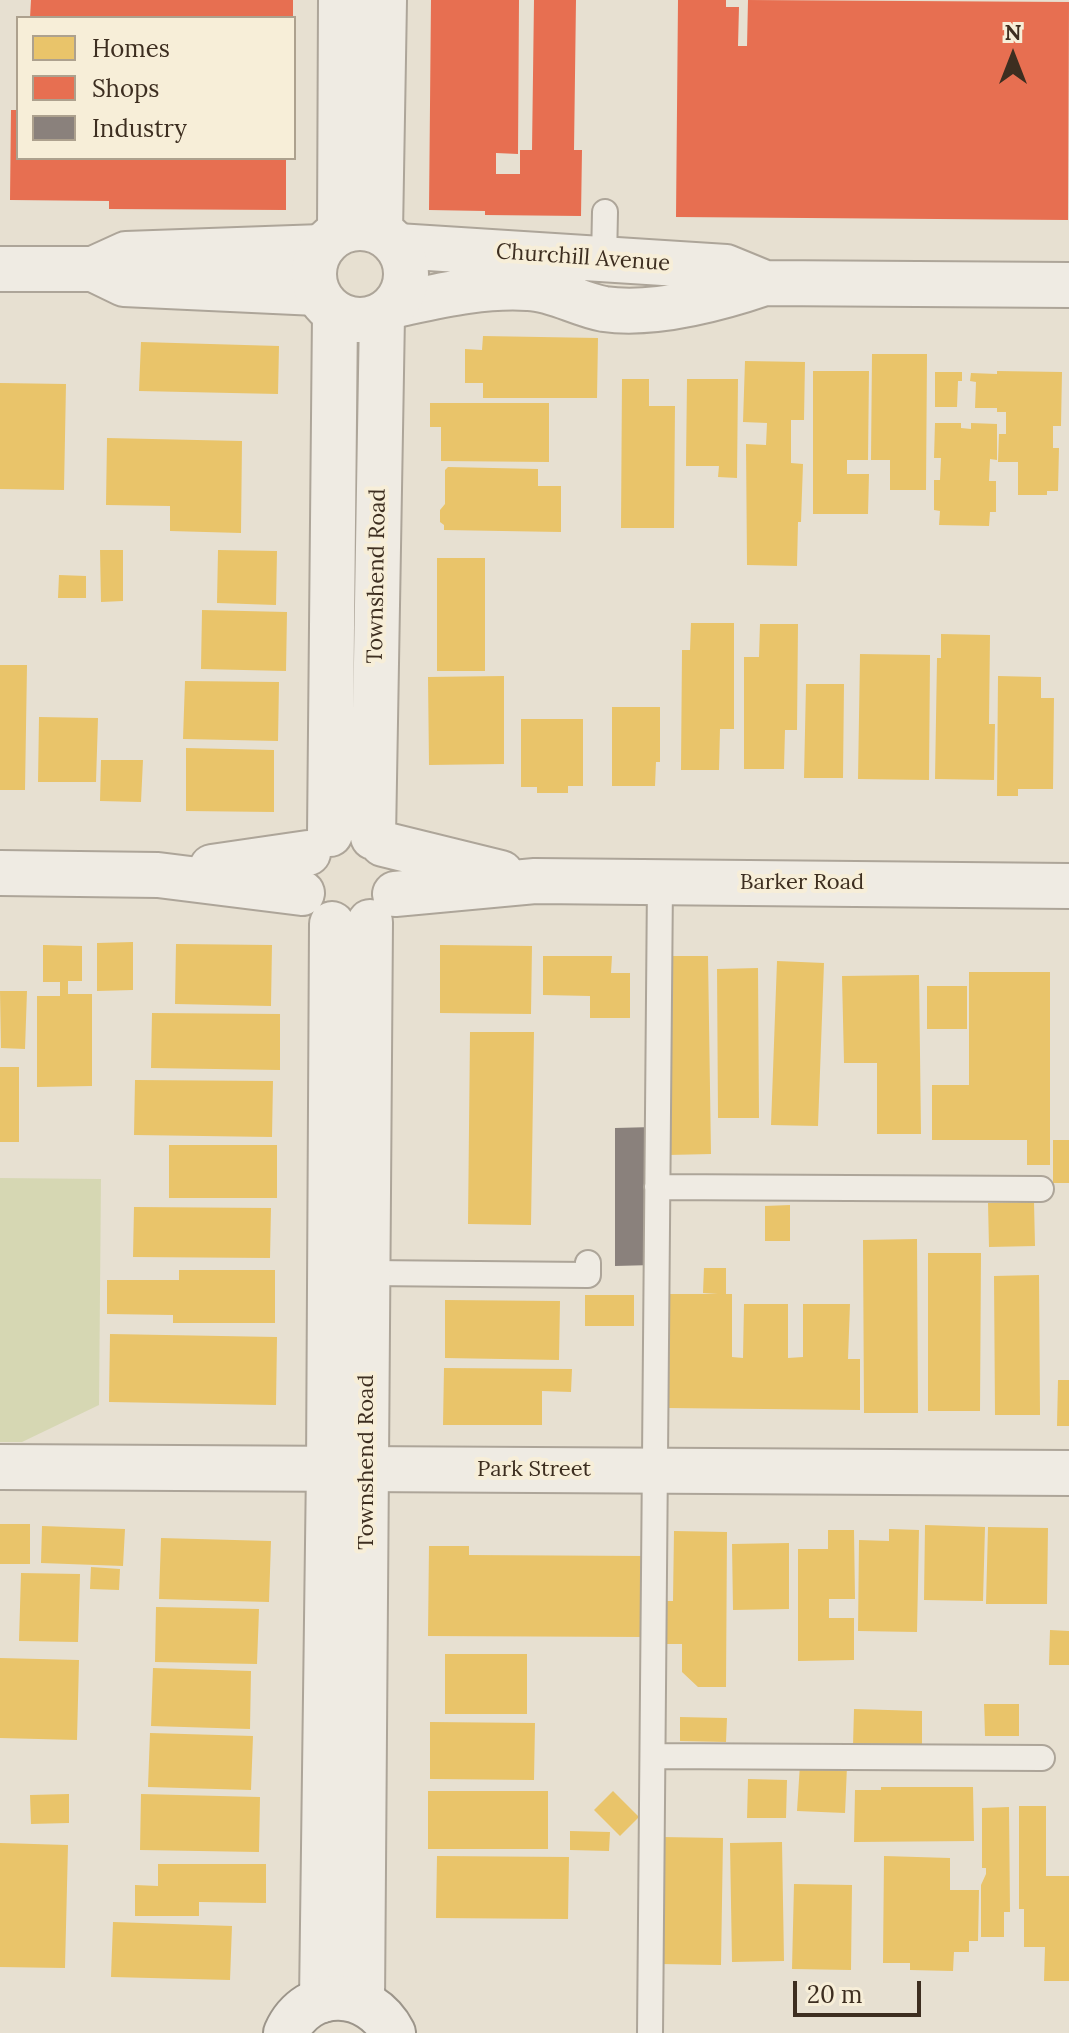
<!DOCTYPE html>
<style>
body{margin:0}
#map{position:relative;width:1069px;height:2033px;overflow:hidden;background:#e7e0d1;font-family:Lora,serif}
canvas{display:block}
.legend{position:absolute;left:16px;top:16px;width:280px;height:144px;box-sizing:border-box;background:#f7eed8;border:2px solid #ada18e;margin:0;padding:10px 14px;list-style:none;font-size:24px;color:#3d2e20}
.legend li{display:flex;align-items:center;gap:16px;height:40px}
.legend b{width:40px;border:2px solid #ada18e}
.north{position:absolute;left:973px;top:16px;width:80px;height:80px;-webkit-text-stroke:6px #f7eed8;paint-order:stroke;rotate:0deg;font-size:22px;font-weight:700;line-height:32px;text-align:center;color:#3d2e20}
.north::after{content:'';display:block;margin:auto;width:28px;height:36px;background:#3d2e20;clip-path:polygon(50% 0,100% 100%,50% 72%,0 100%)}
.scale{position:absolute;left:793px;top:1981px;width:128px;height:36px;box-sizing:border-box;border:4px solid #3d2e20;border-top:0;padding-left:10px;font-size:24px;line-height:28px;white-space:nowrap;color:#3d2e20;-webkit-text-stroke:6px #f7eed8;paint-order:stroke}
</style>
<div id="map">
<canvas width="1069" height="2033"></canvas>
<ul class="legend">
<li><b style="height:22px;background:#e9c46a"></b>Homes</li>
<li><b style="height:22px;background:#e76f51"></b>Shops</li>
<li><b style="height:22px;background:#8a817c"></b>Industry</li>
</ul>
<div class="north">N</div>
<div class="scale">20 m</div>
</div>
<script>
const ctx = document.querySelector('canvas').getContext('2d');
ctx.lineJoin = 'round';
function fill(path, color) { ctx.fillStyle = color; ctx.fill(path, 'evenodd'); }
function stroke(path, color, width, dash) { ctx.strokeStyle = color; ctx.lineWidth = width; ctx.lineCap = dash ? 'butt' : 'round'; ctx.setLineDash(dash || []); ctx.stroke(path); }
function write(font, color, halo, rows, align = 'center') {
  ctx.font = font + ' Lora,serif'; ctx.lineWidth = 8; ctx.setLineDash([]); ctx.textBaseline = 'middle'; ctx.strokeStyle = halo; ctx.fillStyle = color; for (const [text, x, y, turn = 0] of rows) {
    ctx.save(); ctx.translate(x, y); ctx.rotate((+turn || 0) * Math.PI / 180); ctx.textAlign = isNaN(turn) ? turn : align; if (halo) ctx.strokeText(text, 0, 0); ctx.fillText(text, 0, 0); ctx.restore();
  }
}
const green = new Path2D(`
 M0 1178 101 1179 99 1405 22 1442H0Z`);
const homes = new Path2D(`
 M483 336 598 338 597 398H483V383H465V349L482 350Z
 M141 342 279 346 278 394 139 391Z
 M872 354H927L926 490H890V460H871Z
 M745 361 805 362 804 420H791V463L803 464 801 522H798L797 566 747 565 746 444 766 445 767 423 743 422Z
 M813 371H869L868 460H847V474H869L868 514H813Z
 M997 371 1062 372 1061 426H1053V448H1059L1058 491H1047V495H1018V462H998L999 434H1006V412H997V408H975L976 382 970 381 971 373 997 374Z
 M935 372H962V381H958L957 407H935Z
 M622 379H649V406H675L674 528H621Z
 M687 379H738L737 478 718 477 719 466H686Z
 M0 383 66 384 64 490 0 489Z
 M430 403H549V462L441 461V427H430Z
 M935 423H961V428L971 429V423L997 424V460L990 459 989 481H996V512H990L989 526 939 525 940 511 934 510V480H940L941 458H934Z
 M107 438 242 441 241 533 170 531V506L106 505Z
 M448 467 538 469V486H561V532L444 530V525L440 522V510L445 504V470Z
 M100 550H123V601L101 602Z
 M218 550 277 551 276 605 217 603Z
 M437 558H485V671H437Z
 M59 575 86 576V598H58Z
 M202 610 287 612 286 671 201 669Z
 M691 623H734V729H720L719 770H681L682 650H690Z
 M760 624H798L797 730H785L784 769H744V657H759Z
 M941 634 990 635 989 724H995L994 780 935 779 937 658H941Z
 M860 654 930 655 929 780 858 779Z
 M0 665H27L25 790H0Z
 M504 676V764L429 765 428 677Z
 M998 676 1041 677V698H1054L1053 789H1018V796H997Z
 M185 681 279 682 278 741 183 739Z
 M806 684H844L843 778H804Z
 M612 707H660V762H656L655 786H612Z
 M39 717 98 718 96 782H38Z
 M521 719H583V786H568V793H537V787H521Z
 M186 748 274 750V812L186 811Z
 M101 760H143L141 802 100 801Z
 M133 942V990L97 991V943Z
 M176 944 272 945 271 1006 175 1004Z
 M43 945 82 946V981H68V994H92V1086L37 1087V996H60V982H43Z
 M440 945 532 946 531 1014 440 1013Z
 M543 956H612L611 973H630V1018H590V996L543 995Z
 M666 956H708L711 1154 668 1155Z
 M777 961 824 963 818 1126 771 1125Z
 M758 968 759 1118H718L717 969Z
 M969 972H1050V1165H1027V1140H932V1085H969Z
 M919 975 921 1134H877V1063H844L842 976Z
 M927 986H967V1029H927Z
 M0 991H27L25 1049 1 1048Z
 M152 1013 280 1014V1070L151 1068Z
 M470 1032H534L531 1225 468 1224Z
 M0 1067H19V1142H0Z
 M135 1080 273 1081 272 1137 134 1135Z
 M1053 1140H1069V1183H1053Z
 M169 1145H277V1198H169Z
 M1034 1202 1035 1246 989 1247 988 1203Z
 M790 1205V1241H765V1206Z
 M134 1207 271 1208 270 1258 133 1257Z
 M917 1239 918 1413H864L863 1240Z
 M928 1253H981L980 1411H928Z
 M704 1268H726V1294H732V1357L743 1358 744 1304H788V1358L803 1357V1304H850L848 1359H860V1410L668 1408 669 1294H718L703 1293Z
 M179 1270H275V1323H173V1315L107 1314V1280H179Z
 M1039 1275 1040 1415H995L994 1276Z
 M585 1295H634V1326H585Z
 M445 1300 560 1301 559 1360 445 1358Z
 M110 1334 277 1337 276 1405 109 1402Z
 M444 1368 572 1369 571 1392 542 1391V1425H443Z
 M1058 1380H1069V1426H1057Z
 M0 1524H30V1564H0Z
 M925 1525 985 1527 983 1601 924 1600Z
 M42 1526 125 1529 123 1566 41 1563Z
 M988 1527 1048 1528 1047 1604H986Z
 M889 1529 919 1530 917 1632 858 1631 859 1540 889 1541Z
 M828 1530H854L855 1599H829V1618H854V1660L798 1661V1549H828Z
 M674 1531 727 1532 726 1687H698L682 1672V1644H667V1601H673Z
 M161 1538 271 1541 269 1602 159 1599Z
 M789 1543V1609L733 1610 732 1544Z
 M429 1546H469V1555L645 1556V1637L428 1636Z
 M91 1567 120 1569 119 1590 90 1589Z
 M21 1573 80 1574 78 1642 19 1641Z
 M156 1607 259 1609 257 1664 155 1662Z
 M1050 1630 1069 1631V1665H1049Z
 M445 1654H527V1714H445Z
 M0 1658 79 1660 77 1740 0 1738Z
 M153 1668 251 1671 250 1729 151 1726Z
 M984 1704H1019V1736H985Z
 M854 1709 922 1711V1747L853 1746Z
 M680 1717 727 1718 726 1742 680 1741Z
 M430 1722 535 1723 534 1780 430 1779Z
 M150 1733 253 1736 251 1790 148 1787Z
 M800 1764 847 1766 845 1813 797 1811Z
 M748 1779 787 1780 786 1818H747Z
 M881 1787H973L974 1841 854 1842 855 1790H881Z
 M428 1791H548V1849H428Z
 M613 1791 639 1817 620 1836 594 1810Z
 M69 1794V1823L31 1824 30 1795Z
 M141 1794 260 1797 259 1852 140 1850Z
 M1019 1806H1046V1876H1069V1981H1044L1045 1947H1024V1909H1019Z
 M1009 1807 1010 1912H1004V1937H981V1885L986 1874V1868H982V1808Z
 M570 1831 610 1832 609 1851 570 1850Z
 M662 1837 723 1838 721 1965 660 1964Z
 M782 1842 784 1961 732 1962 730 1843Z
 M0 1843 68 1845 65 1968 0 1967Z
 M437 1856 569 1857 568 1919 436 1918Z
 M884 1856 950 1858V1890H979L978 1941H969V1952H954L953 1971 910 1970V1963H883Z
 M158 1864H266V1903L199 1902V1916H135V1885L158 1886Z
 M794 1884 852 1885 851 1970 792 1969Z
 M113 1922 232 1926 230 1980 111 1977Z`);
const shops = new Path2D(`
 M31 0H293V18H30Z
 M431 0H519L518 154 496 153V174H520V150H532L534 0H576L574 150H582L581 216 485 215V211L429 210Z
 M678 0H726V7H739L738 46H747L748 0 1069 2 1068 220 676 217Z
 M11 110H18V158H286V210L109 209V201L10 200Z`);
const industry = new Path2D(`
 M653 1127V1265L615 1266V1128Z`);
const service = new Path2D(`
 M604 260 605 212
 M657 1187 1041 1189
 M368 1273 588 1275V1263
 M653 1756 1042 1758
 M650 2033 660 882`);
const minor = new Path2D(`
 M397 246 726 267 765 283
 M0 269H93L124 284 317 293
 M93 269 126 254 322 247
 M395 305C438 296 483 285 528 288 555 289 577 304 604 309 654 316 718 299 765 283L1069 285
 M0 1467 1069 1473`);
const tertiary = new Path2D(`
 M314 274a46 46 0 1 1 92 0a46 46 0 1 1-92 0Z
 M340 231 341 0
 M380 232 384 0
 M330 834 335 314
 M373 837 382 315
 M383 844 501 873
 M212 867 308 853
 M0 873 158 875 302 893
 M395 894 535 881 1069 886
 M322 2000 329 1468 332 924
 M362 2002 370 922`);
const secondary = new Path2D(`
 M286 2033C308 1984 370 1988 393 2033`);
const streetNames = [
 ["Churchill Avenue",583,258,4],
 ["Townshend Road",377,576,-89],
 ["Barker Road",802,883],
 ["Townshend Road",367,1462,-90],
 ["Park Street",534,1470]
];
fill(green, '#d6d7b3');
fill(homes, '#e9c46a');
fill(shops, '#e76f51');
fill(industry, '#8a817c');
stroke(service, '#ada599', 28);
stroke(minor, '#ada599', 48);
stroke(tertiary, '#ada599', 48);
stroke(secondary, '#9c958a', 48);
stroke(service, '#efebe3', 24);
stroke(minor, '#efebe3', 44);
stroke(tertiary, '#efebe3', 44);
stroke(secondary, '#efebe3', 44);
write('22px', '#3d2e20', '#f7eed8', streetNames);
</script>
